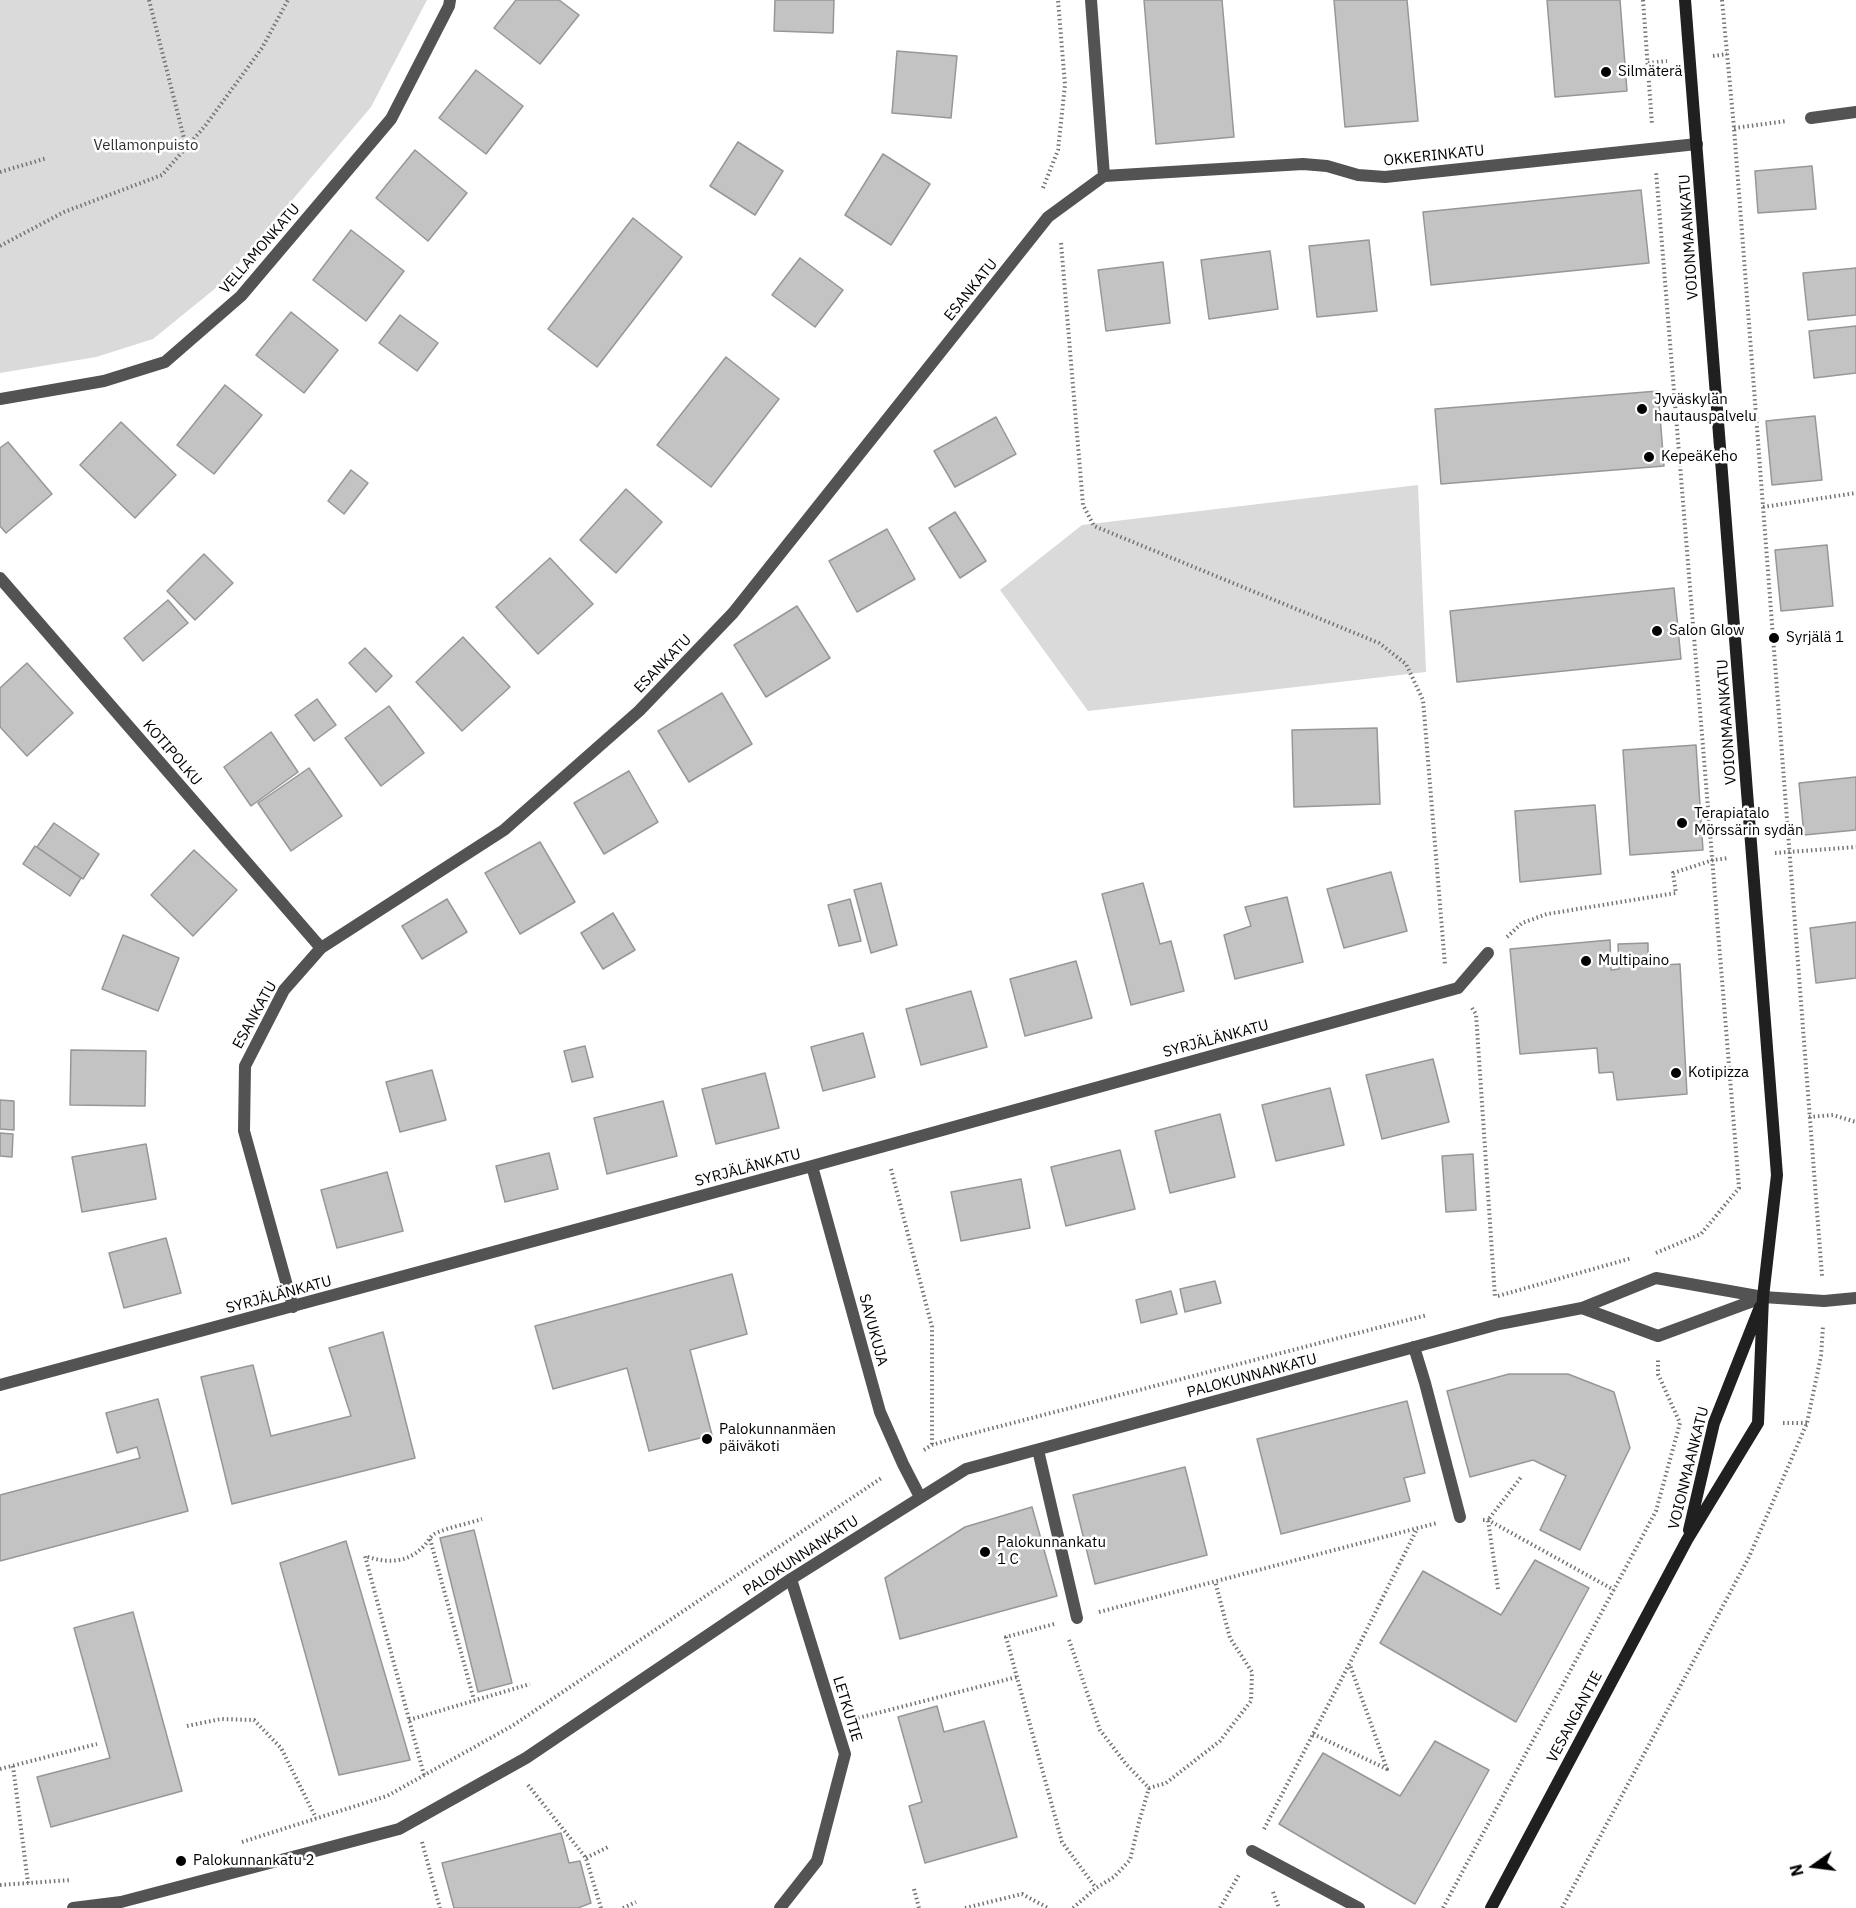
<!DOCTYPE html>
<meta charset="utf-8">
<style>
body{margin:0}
#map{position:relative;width:1856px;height:1908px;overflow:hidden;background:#fff;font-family:"IBM Plex Sans",sans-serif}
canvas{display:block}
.north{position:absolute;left:1784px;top:1836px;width:60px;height:60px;-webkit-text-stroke:4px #fff;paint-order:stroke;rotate:256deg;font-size:16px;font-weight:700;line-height:24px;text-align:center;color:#000}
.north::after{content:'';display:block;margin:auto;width:21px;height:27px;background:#000;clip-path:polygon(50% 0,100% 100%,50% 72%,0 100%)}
</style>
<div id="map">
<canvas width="1856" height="1908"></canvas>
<div class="north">N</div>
</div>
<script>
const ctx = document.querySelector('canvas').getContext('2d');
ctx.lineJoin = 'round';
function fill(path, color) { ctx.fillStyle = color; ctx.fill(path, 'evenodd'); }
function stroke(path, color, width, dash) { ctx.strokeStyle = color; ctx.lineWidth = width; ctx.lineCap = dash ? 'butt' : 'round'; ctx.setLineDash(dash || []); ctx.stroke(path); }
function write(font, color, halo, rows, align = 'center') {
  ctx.font = font + ' "IBM Plex Sans",sans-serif'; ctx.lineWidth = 5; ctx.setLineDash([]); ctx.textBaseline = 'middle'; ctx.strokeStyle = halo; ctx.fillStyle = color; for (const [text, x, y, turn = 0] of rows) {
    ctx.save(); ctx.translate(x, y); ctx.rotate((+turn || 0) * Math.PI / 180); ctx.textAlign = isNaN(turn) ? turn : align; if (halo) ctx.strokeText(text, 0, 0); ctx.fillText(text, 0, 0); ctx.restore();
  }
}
const green = new Path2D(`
 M0 0H427L371 107 222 283 153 339 96 357 0 373Z
 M1418 485 1426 672 1088 711 1000 590 1082 525Z`);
const building = new Path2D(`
 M516 0H559L579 15 540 64 494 28Z
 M775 0H834L833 33 774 31Z
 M1144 0H1222L1234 137 1156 144Z
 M1334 0H1407L1418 121 1345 127Z
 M1547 0H1620L1627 91 1555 97Z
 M897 51 957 56 951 118 892 113Z
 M476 70 523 106 486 154 439 118Z
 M738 142 783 171 755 215 710 186Z
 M415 150 467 193 428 241 376 198Z
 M883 154 930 184 891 245 845 215Z
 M1812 166 1816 209 1758 213 1755 171Z
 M1641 190 1649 263 1431 285 1423 212Z
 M633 218 682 257 597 367 548 329Z
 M351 230 404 271 366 321 313 280Z
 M1369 240 1377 311 1317 317 1309 246Z
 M1270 251 1278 309 1209 319 1201 260Z
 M800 258 843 290 815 327 772 295Z
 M1163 262 1170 323 1106 331 1098 270Z
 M1856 268V315L1808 320 1803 273Z
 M291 312 338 350 304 393 256 355Z
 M400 315 438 343 417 371 379 343Z
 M1856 326V373L1814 378 1809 331Z
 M726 357 779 399 711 487 657 445Z
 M225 385 262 415 214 474 177 445Z
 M1658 391 1664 466 1441 484 1435 409Z
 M1815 416 1822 480 1772 485 1766 421Z
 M996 417 1016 454 955 487 934 451Z
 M121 422 176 475 135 518 80 465Z
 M8 442 52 494 6 533 0 526V448Z
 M351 470 368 483 344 514 328 501Z
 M626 489 662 522 616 573 580 540Z
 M955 512 986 561 960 578 929 528Z
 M887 529 915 579 857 612 829 561Z
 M1827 545 1833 606 1781 611 1775 550Z
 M204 554 233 583 195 620 167 591Z
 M550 558 593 604 538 654 496 607Z
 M1674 588 1681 659 1457 682 1450 611Z
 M168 600 188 623 143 661 124 638Z
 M797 606 830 658 766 697 734 645Z
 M463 637 510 687 462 731 416 682Z
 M365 648 392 676 376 692 349 663Z
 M27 663 73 713 27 756 0 727V688Z
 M722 693 752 744 689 782 658 731Z
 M317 699 336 725 314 741 295 715Z
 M389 706 424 753 381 786 345 738Z
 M1377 728 1380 804 1294 807 1292 730Z
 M271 732 298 772 251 806 224 767Z
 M1696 745 1703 850 1630 855 1623 750Z
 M309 768 342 816 291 851 258 803Z
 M629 771 658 822 604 854 574 803Z
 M1856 777V830L1804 835 1799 783Z
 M1595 805 1601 874 1520 882 1515 811Z
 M54 823 99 854 83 879 37 847Z
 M540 842 575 902 520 934 485 873Z
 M35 846 81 878 70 896 23 864Z
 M194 850 237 890 193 936 151 895Z
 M1391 872 1407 931 1344 948 1327 889Z
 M881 883 897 945 871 953 854 890Z
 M1143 883 1160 944 1171 941 1184 991 1131 1005 1102 894Z
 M1287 897 1303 962 1235 979 1224 935 1251 926 1245 907Z
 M447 899 467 932 422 959 402 926Z
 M850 899 861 941 839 946 828 905Z
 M613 913 635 950 603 969 581 933Z
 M1856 922V978L1816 983 1810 928Z
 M123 935 179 958 158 1011 102 989Z
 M1610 940 1611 970 1619 969 1618 944 1648 943V966L1680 964 1687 1094 1617 1100 1613 1072 1599 1073 1597 1048 1520 1054 1510 949Z
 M1076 961 1092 1018 1025 1036 1010 979Z
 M971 991 987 1047 921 1065 906 1009Z
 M863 1033 875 1077 823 1091 811 1047Z
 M585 1046 593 1077 572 1082 564 1051Z
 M71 1050 146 1051 145 1106 70 1105Z
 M1433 1059 1449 1122 1382 1139 1366 1075Z
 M432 1070 446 1120 400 1132 386 1082Z
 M765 1073 779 1128 716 1144 702 1089Z
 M1330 1088 1344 1145 1276 1161 1262 1105Z
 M0 1100 14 1101V1130L0 1129Z
 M663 1101 677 1156 607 1174 594 1118Z
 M1220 1114 1235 1177 1170 1193 1155 1131Z
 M0 1133 13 1134 12 1157 0 1156Z
 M146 1144 156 1199 82 1212 72 1157Z
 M1120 1150 1135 1209 1066 1226 1051 1167Z
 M549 1153 558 1189 505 1202 496 1166Z
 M1473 1154 1476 1210 1446 1212 1442 1156Z
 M387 1172 403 1231 337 1248 321 1190Z
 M1021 1179 1030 1228 961 1241 951 1192Z
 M166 1238 181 1293 124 1308 109 1253Z
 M732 1274 747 1334 690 1350 712 1435 649 1451 627 1368 553 1389 535 1326Z
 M1215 1281 1221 1303 1185 1312 1180 1289Z
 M1171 1291 1177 1314 1141 1323 1136 1300Z
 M383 1332 415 1458 232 1504 201 1377 253 1365 271 1436 351 1416 329 1348Z
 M1509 1374H1568L1614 1392 1630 1448 1580 1550 1540 1530 1566 1476 1533 1460 1470 1477 1447 1391Z
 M158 1399 188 1511 0 1561V1495L140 1458 137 1447 117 1453 106 1413Z
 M1407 1401 1425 1473 1404 1478 1410 1501 1281 1534 1257 1439Z
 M1185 1467 1207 1555 1095 1584 1073 1495Z
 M1032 1507 1057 1596 900 1639 885 1578 965 1527Z
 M474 1530 512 1683 478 1692 440 1538Z
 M346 1541 410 1760 339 1775 280 1563Z
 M1535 1560 1589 1588 1516 1722 1380 1643 1423 1571 1501 1615Z
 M133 1612 182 1791 51 1827 37 1777 110 1758 74 1628Z
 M937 1706 944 1732 984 1721 1017 1837 925 1863 909 1806 922 1802 898 1717Z
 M1435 1741 1489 1770 1415 1904 1279 1824 1323 1753 1400 1796Z
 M561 1833 569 1863 580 1861 591 1903 578 1908H454L442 1863Z`);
const path = new Path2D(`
 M149 0 186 146
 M1643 0 1652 125
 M1722 0 1734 128 1822 1276
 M1713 56 1727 54
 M1648 63 1667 61
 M1734 128 1787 121
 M0 172 47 158
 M1043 188 1058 150 1065 85 1058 0
 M1061 243 1083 505 1094 526 1379 643 1406 664 1423 700 1445 965
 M0 246 64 212 162 175 205 126 262 48 288 0
 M1763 507 1856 493
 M1775 853 1856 847
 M1507 937 1522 923 1547 914 1676 893 1673 873 1713 860 1729 858
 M1472 1008 1476 1014 1495 1297
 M1809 1117 1833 1115 1856 1122
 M891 1169 932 1327V1445
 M1656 1253 1701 1234 1739 1188 1656 171
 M1498 1296 1632 1258
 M1783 1423H1807
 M924 1450 932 1445 955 1438 1427 1315
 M1483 1520H1488L1614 1590
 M430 1539 474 1700
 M1498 1589 1488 1520 1522 1476
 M1099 1612 1437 1523
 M1054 1624 1006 1637 1062 1842 1096 1888
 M1069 1640 1100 1730 1126 1764 1149 1788 1166 1783 1220 1741 1251 1701 1252 1672 1230 1638 1215 1581
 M858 1718 1017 1677
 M409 1720 530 1684
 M187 1726 221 1719 254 1720 281 1748 316 1818
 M1313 1734 1387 1769 1350 1665
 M13 1766 28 1883
 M0 1769 97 1744
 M424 1775 365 1556C386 1563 406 1564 423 1547 428 1542 430 1536 436 1533 450 1527 467 1524 482 1519
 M528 1785 586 1858 601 1908
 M1264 1829 1354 1655 1417 1529
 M242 1842 387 1796 512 1726 883 1477
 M422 1842 440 1908
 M586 1858 610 1846
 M0 1885 71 1880
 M914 1889 919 1908
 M1273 1892 1279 1908
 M623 1908 636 1902
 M965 1908 1022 1894 1048 1908
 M1073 1908 1096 1888 1114 1877 1130 1860 1139 1822 1149 1788
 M1220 1908 1240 1873
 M1443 1908 1656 1511 1680 1423 1658 1374V1359
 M1562 1908 1749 1557 1807 1423 1821 1356 1823 1326`);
const lane = new Path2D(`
 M1414 1347 1425 1383 1460 1517
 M1038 1450 1077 1618
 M1252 1851 1359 1908`);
const street = new Path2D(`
 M1091 0 1104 176
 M1811 118 1856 112
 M1104 176 1303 164 1327 166 1358 175 1385 177 1697 144
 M0 399 104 381 165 362 241 296 391 119 449 6 450 0
 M0 578 321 948
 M812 1166 880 1412 903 1464 920 1497
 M293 1307 244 1131 245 1066 284 990 321 948 504 830 639 711 733 613 1048 217 1104 176
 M1582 1308 1658 1336 1761 1298
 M0 1385 812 1166 1458 988 1488 953
 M73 1908 121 1902 399 1829 526 1758 791 1579 966 1469 1499 1324 1582 1308 1656 1278 1763 1297 1824 1301 1856 1298
 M780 1908 817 1861 845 1754 791 1579`);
const secondary = new Path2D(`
 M1689 1530 1714 1423 1760 1307
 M1491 1908 1687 1540 1758 1423 1763 1297 1777 1175 1685 0`);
const markers = [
 [1606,72,6,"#000"],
 [1642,409,6,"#000"],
 [1649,457,6,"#000"],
 [1657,631,6,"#000"],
 [1774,638,6,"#000"],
 [1682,823,6,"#000"],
 [1586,961,6,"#000"],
 [1676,1073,6,"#000"],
 [707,1439,6,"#000"],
 [985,1552,6,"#000"],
 [181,1861,6,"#000"]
];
const poiNames = [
 ["Silmäterä",1618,72],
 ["Jyväskylän",1654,400],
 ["hautauspalvelu",1654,417],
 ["KepeäKeho",1661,457],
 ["Salon Glow",1669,631],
 ["Syrjälä 1",1786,638],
 ["Terapiatalo",1694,814],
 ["Mörssärin sydän",1694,831],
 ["Multipaino",1598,961],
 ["Kotipizza",1688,1073],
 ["Palokunnanmäen",719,1430],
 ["päiväkoti",719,1447],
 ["Palokunnankatu",997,1543],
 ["1 C",997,1560],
 ["Palokunnankatu 2",193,1861]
];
const parkNames = [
 ["Vellamonpuisto",146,146]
];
const streetNames = [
 ["OKKERINKATU",1434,156,-6],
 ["VOIONMAANKATU",1689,237,-94],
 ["VELLAMONKATU",260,249,-49],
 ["ESANKATU",971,290,-51],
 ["ESANKATU",663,664,-46],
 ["VOIONMAANKATU",1727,722,-94],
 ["KOTIPOLKU",172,753,49],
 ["ESANKATU",255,1015,-61],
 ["SYRJÄLÄNKATU",1216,1039,-15],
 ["SYRJÄLÄNKATU",748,1168,-15],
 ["SYRJÄLÄNKATU",279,1295,-15],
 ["SAVUKUJA",873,1330,75],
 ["PALOKUNNANKATU",1252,1376,-15],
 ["VOIONMAANKATU",1689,1468,-76],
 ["PALOKUNNANKATU",801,1556,-33],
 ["LETKUTIE",847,1709,73],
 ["VESANGANTIE",1575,1717,-62]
];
fill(green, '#dadada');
fill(building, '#c3c3c3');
stroke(building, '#979797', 1.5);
stroke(path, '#757575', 4, [1.5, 3]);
stroke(lane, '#535353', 12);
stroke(street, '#535353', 12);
stroke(secondary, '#202020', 12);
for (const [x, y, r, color] of markers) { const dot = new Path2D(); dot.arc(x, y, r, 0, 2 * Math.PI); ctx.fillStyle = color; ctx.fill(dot); stroke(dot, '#fff', 2); }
write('15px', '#000', '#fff', poiNames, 'left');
write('15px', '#313131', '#fff', parkNames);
write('15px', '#000', '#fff', streetNames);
</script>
